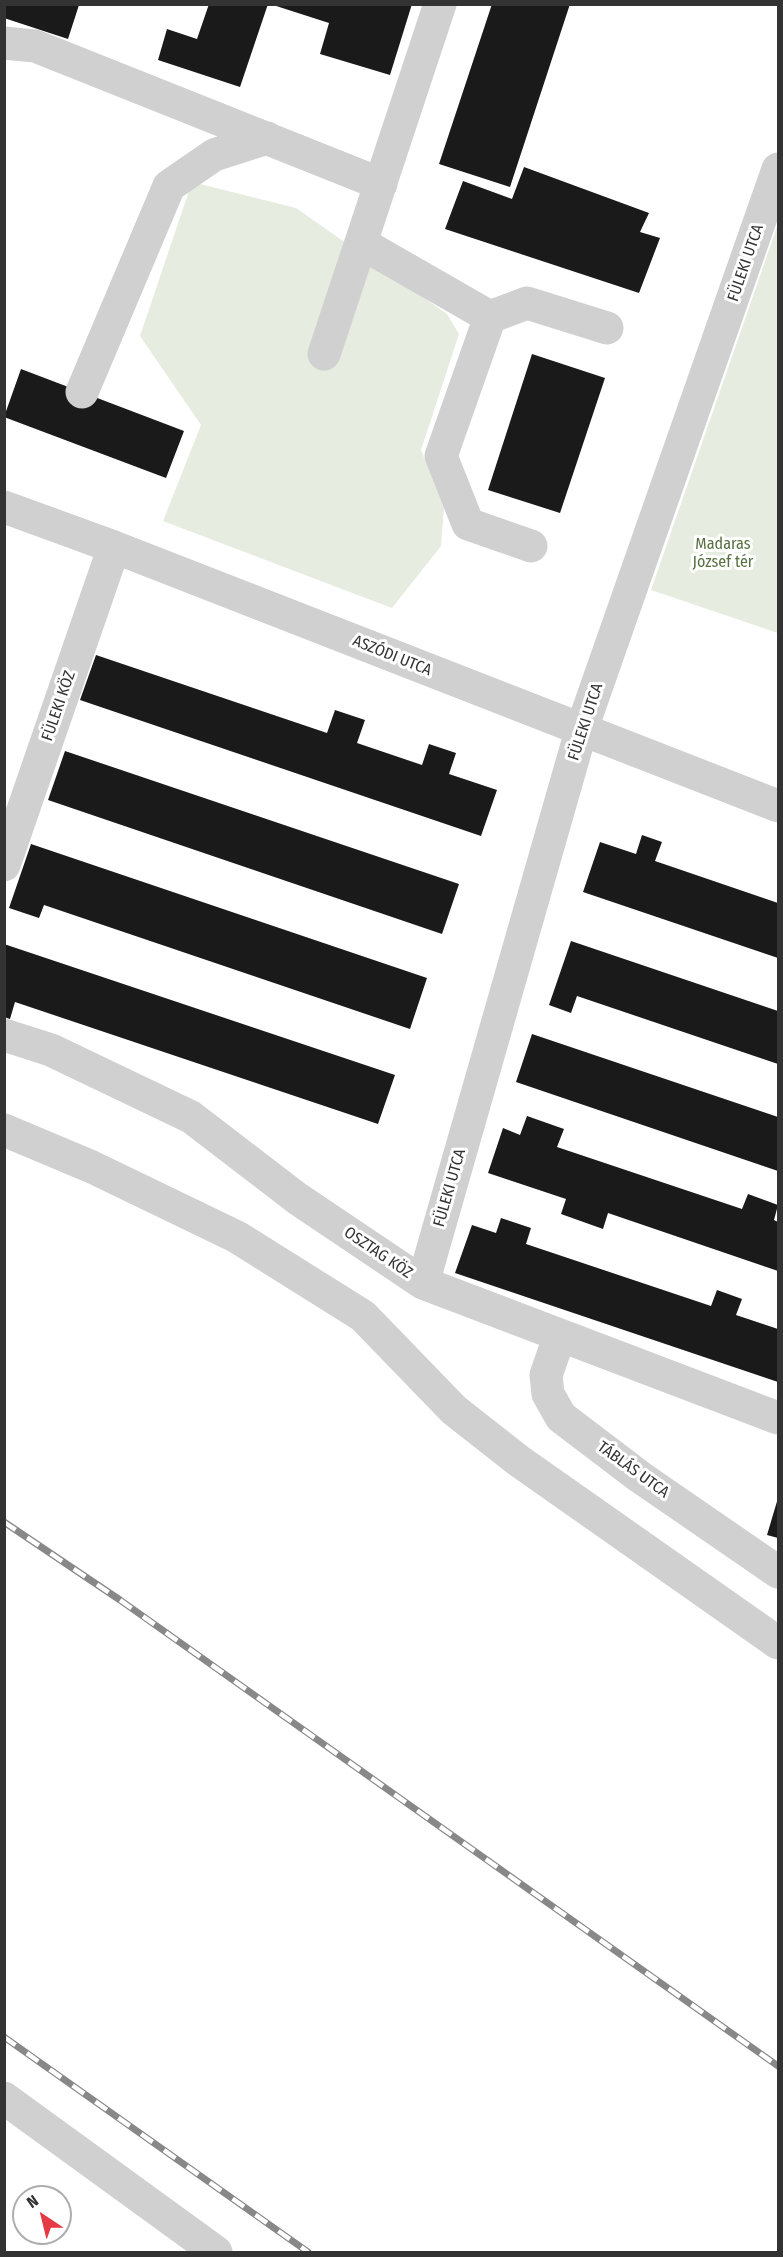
<!DOCTYPE html>
<meta charset="utf-8">
<style>
body{margin:0}
#map{position:relative;width:783px;height:2257px;overflow:hidden;background:#fff;font-family:"Fira Sans Condensed",sans-serif}
canvas{display:block}
.frame{position:absolute;inset:0;border:6px solid #333;pointer-events:none}
.north{position:absolute;left:12px;top:2185px;width:60px;height:60px;box-sizing:border-box;background:#fff;border:2px solid #adadad;border-radius:50%;rotate:325deg;font-size:16px;font-weight:700;line-height:24px;text-align:center;color:#333}
.north::after{content:'';display:block;margin:auto;width:21px;height:27px;background:#e63946;clip-path:polygon(50% 0,100% 100%,50% 72%,0 100%)}
</style>
<div id="map">
<canvas width="783" height="2257"></canvas>
<div class="frame"></div>
<div class="north">N</div>
</div>
<script>
const ctx = document.querySelector('canvas').getContext('2d');
ctx.lineJoin = 'round';
function fill(path, color) { ctx.fillStyle = color; ctx.fill(path, 'evenodd'); }
function stroke(path, color, width, dash) { ctx.strokeStyle = color; ctx.lineWidth = width; ctx.lineCap = dash ? 'butt' : 'round'; ctx.setLineDash(dash || []); ctx.stroke(path); }
function write(font, color, halo, rows, align = 'center') {
  ctx.font = font + ' "Fira Sans Condensed",sans-serif'; ctx.lineWidth = 6; ctx.setLineDash([]); ctx.textBaseline = 'middle'; ctx.strokeStyle = halo; ctx.fillStyle = color; for (const [text, x, y, turn = 0] of rows) {
    ctx.save(); ctx.translate(x, y); ctx.rotate((+turn || 0) * Math.PI / 180); ctx.textAlign = isNaN(turn) ? turn : align; if (halo) ctx.strokeText(text, 0, 0); ctx.fillText(text, 0, 0); ctx.restore();
  }
}
const green = new Path2D(`
 M192 182 296 208 447 314 459 334 421 450 444 508 441 546 392 608 163 521 201 425 140 336Z
 M778 224V633L651 590Z`);
const building = new Path2D(`
 M4 4H76L79 5 68 39 4 18Z
 M209 4H268L240 87 158 60 167 29 197 39Z
 M270 4H412L390 75 320 54 329 23Z
 M492 4H570L510 187 439 164Z
 M524 167 649 213 640 232 660 238 639 293 445 229 463 181 512 199Z
 M532 354 605 378 560 513 488 490Z
 M21 369 184 431 166 478 4 417Z
 M96 655 327 733 335 710 365 720 357 743 422 765 429 744 456 753 449 774 497 790 481 836 80 700Z
 M65 751 459 884 442 934 48 800Z
 M642 835 662 842 655 861 778 903V958L583 892 600 842 636 854Z
 M31 844 427 978 410 1029 44 905 39 918 9 908Z
 M571 941 778 1011V1064L577 996 571 1013 549 1005Z
 M4 944 395 1075 378 1124 15 1002 10 1019 4 1017Z
 M532 1034 778 1117V1171L516 1082Z
 M527 1116 564 1129 557 1147 742 1209 748 1194 778 1205 774 1220 778 1222V1271L608 1213 603 1229 561 1214 566 1199 488 1173 503 1128 520 1135Z
 M501 1218 531 1228 526 1244 711 1306 717 1290 742 1299 736 1315 778 1329V1382L455 1273 472 1225 496 1233Z
 M778 1498V1538L767 1535Z`);
const minor = new Path2D(`
 M4 43 35 46 381 184
 M361 243 490 317
 M324 354 440 4
 M82 392 169 186 214 155 267 138
 M4 507 114 547 778 806
 M531 546 468 524 441 456 490 317 527 303 607 328
 M4 865 114 547
 M4 1035 51 1050 191 1117 298 1199 423 1283 778 1418
 M4 1130 92 1167 237 1237 363 1316 454 1410 519 1461 778 1643
 M423 1283 581 731 778 169
 M560 1335 546 1375 548 1394 561 1417 640 1477 778 1572
 M4 2098 216 2252`);
const rail = new Path2D(`
 M4 1522 120 1600 778 2066
 M4 2037 308 2252`);
const streetNames = [
 ["FÜLEKI UTCA",746,263,-71],
 ["ASZÓDI UTCA",392,656,22],
 ["FÜLEKI KÖZ",59,706,-71],
 ["FÜLEKI UTCA",586,722,-72],
 ["FÜLEKI UTCA",450,1188,-74],
 ["OSZTAG KÖZ",378,1253,34],
 ["TÁBLÁS UTCA",633,1470,36]
];
const parkNames = [
 ["Madaras",723,545],
 ["József tér",723,563]
];
fill(green, '#e6ecdf');
fill(building, '#1a1a1a');
stroke(minor, '#d0d0d0', 33);
stroke(rail, '#888', 7);
stroke(rail, '#fff', 4.5, [14]);
write('16px', '#333', '#fff', streetNames);
write('16px', '#56703f', '#fff', parkNames);
</script>
